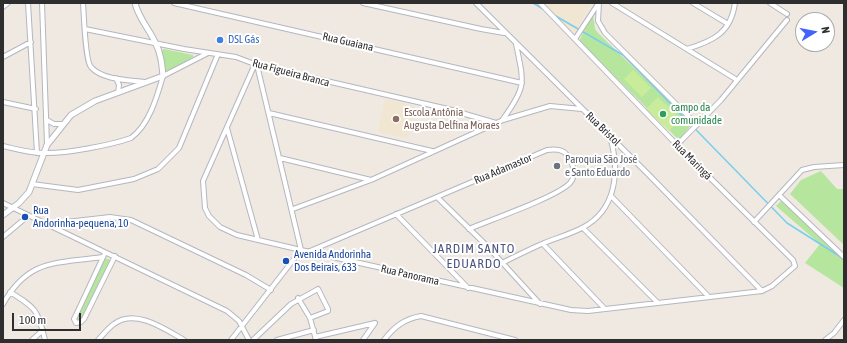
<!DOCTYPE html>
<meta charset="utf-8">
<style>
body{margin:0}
#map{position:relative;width:847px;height:343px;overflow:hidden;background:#efe9e1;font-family:"Asap Condensed",sans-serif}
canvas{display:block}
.frame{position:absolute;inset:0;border:4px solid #2e2e2e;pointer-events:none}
.north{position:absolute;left:795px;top:12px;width:40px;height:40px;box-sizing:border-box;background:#fff;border:1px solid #ababab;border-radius:50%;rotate:80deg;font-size:11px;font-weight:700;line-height:16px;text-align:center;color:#2e2e2e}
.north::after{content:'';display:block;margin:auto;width:14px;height:18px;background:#4264fb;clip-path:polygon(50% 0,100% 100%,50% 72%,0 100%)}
.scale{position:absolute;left:12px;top:313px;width:69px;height:18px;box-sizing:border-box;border:2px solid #2e2e2e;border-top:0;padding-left:5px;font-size:12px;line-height:14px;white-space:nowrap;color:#2e2e2e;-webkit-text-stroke:3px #fff;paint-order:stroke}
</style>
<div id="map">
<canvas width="847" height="343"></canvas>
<div class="frame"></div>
<div class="north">N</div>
<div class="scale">100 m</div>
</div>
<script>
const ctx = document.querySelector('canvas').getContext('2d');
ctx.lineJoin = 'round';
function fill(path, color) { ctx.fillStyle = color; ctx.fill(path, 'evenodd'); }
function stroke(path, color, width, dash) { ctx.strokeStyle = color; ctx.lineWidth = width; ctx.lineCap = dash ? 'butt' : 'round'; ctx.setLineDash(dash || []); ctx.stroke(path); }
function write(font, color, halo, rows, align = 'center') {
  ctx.font = font + ' "Asap Condensed",sans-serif'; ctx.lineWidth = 4; ctx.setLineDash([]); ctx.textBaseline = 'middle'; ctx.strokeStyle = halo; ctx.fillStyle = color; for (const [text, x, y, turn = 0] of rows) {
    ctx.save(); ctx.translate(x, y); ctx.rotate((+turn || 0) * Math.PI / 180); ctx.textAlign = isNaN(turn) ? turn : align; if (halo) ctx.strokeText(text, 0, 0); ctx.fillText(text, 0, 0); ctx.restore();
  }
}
const education = new Path2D(`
 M544 3H591L575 33 567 28Z
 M385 99 415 106 408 138 378 132Z`);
const green = new Path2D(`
 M593 14 595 29 598 33 692 124 679 140 579 41Z
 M164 49 193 55V57L166 73 164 71 161 51Z
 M821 171 837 189H844V245L790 194 801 180Z
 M781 201 844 260V288L805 263 820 244 776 206Z
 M105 258 111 260 81 320H78L77 318Z`);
const pitch = new Path2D(`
 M633 70 651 88 642 97 624 79Z
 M658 97 681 119 669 131 646 109Z`);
const stream = new Path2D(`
 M533 3 543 9
 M554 15 623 55 787 223 844 259`);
const minor = new Path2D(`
 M28 3 37 153
 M42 3 47 144
 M83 3C84 14 85 61 91 67 102 80 129 80 144 82
 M174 3 522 83
 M363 3 481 29 504 33
 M476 3 648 174 762 291
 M599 3 598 21 605 33 697 125
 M612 3 737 80
 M693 3 728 24
 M770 3 787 14
 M3 7 8 3
 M85 29 184 49 236 57 257 65 448 109 496 123
 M575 39 598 4
 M687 49C713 41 731 33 735 3
 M3 57 31 42
 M255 64 203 181 205 208 209 216 220 227 237 235 301 250 571 310 588 311 762 291 772 286 795 266 793 260 677 145 540 3
 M116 78 119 85 118 93
 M3 102 36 109
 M269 113 432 151
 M503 119C527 86 524 83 516 44
 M47 120 54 124H62
 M227 128 258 240
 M677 145 721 100 787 20
 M3 146C16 149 29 153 43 153 65 154 111 145 131 138 149 125 157 97 163 76L208 53
 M280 158 371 180
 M32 184 78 190 134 179 158 169 179 148 218 54
 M779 195 844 257
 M611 196 708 296
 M437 197 488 247 540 304
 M3 203 227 311 239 321 249 340
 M293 209 371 180 503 120 550 106 582 109
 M396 214 468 288
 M754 222 802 170 814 167 844 165
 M49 224 110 217 131 220 246 275 271 290
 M583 228 657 302
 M3 237 28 216
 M543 244 604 308
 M310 251 547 150C554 149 563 149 567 155 573 162 577 175 570 183 557 197 490 220 469 229
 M105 253 76 315 74 319 76 323 81 322 84 319 115 256
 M502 263C516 256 530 249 544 243 557 238 570 234 582 228 617 210 620 170 610 137
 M10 292C36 308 38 310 45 340
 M298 298 310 318 316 340
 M3 304C29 258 56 264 102 257
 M315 337 375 323
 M32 340 43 330
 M98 340C103 335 108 328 114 324 135 308 165 329 184 340
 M231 340 301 250 257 65
 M253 340 291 304 318 289 328 309V311L310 318
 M277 340 314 330
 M363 340 375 323
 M384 340C394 327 404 319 421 316L515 340
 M825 340 834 333 844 320`);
const tertiary = new Path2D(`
 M3 215 19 203 29 192 47 145 71 115 95 101 163 76C162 65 161 53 155 42 149 29 138 17 135 3`);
const markers = [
 [220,40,4,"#3f7fe0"],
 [663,114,4,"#2e9e5b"],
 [396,119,4,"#8d6e63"],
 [557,166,4,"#6b7280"],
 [25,217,4,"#1a4fb4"],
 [286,261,4,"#1a4fb4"]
];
const shopNames = [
 ["DSL Gás",228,40]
];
const streetNames = [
 ["Rua Guaiana",348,42,13],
 ["Rua Figueira Branca",291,73,15],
 ["Rua Bristol",603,129,44],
 ["Rua Maringá",692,160,45],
 ["Rua Adamastor",503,169,-23],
 ["Rua Panorama",410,275,13]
];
const leisureNames = [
 ["campo da",671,108],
 ["comunidade",671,121]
];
const educationNames = [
 ["Escola Antônia",404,113],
 ["Augusta Delfina Moraes",404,126]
];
const worshipNames = [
 ["Paroquia São José",565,160],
 ["e Santo Eduardo",565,173]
];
const transitNames = [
 ["Rua",33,211],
 ["Andorinha-pequena, 10",33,224],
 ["Avenida Andorinha",294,255],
 ["Dos Beirais, 633",294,268]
];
const quarterNames = [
 ["JARDIM SANTO",474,249],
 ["EDUARDO",474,264]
];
fill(education, '#f0e6d1');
fill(green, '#b6e59e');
fill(pitch, '#c9ec9a');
stroke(stream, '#75cff0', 1.5);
stroke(minor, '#b4b7c1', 6);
stroke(tertiary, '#b4b7c1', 7);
stroke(minor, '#fff', 4);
stroke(tertiary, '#fff', 5);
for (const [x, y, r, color] of markers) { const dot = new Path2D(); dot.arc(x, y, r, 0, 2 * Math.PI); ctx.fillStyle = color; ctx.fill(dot); stroke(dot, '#fff', 1.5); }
write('11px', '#366cbe', '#fff', shopNames, 'left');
write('11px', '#2e2e2e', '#fff', streetNames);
write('11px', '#27864d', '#fff', leisureNames, 'left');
write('11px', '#785e54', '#fff', educationNames, 'left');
write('11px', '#5b616d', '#fff', worshipNames, 'left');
write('11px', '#164399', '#fff', transitNames, 'left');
ctx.letterSpacing = '1px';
write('13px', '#4d5680', '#fff', quarterNames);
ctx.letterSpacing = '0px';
</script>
